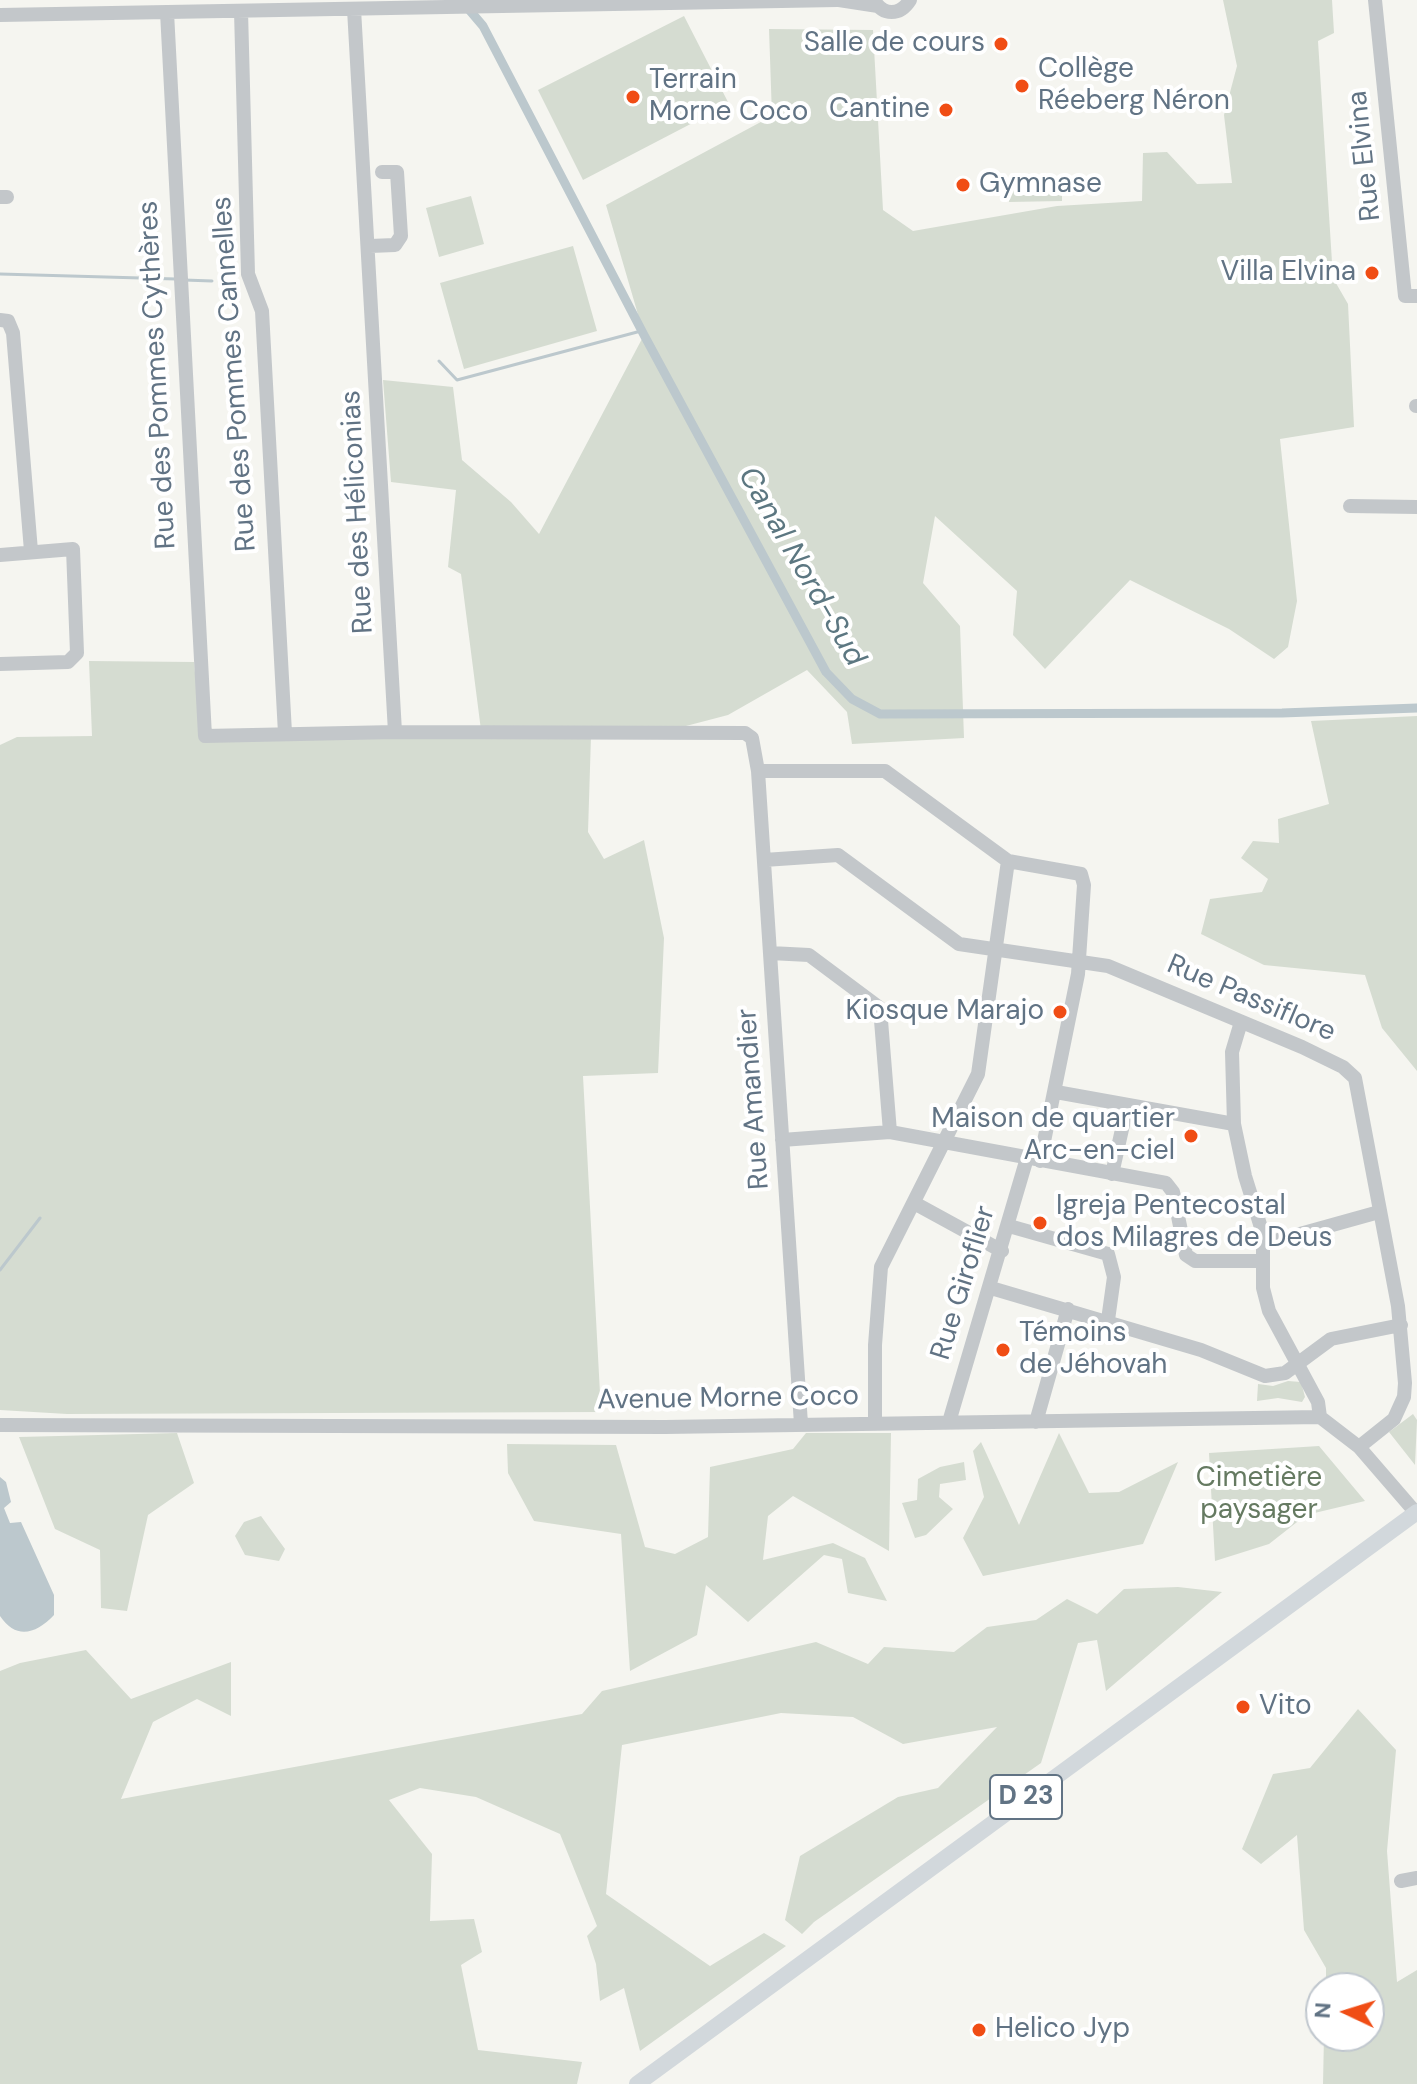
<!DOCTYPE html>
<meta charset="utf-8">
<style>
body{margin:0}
#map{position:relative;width:1417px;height:2084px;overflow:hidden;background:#f5f5f0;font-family:"DM Sans",sans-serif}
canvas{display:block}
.north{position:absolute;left:1305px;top:1972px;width:80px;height:80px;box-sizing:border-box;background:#fff;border:2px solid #c0c7ce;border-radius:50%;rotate:274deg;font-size:22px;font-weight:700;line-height:32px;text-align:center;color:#617384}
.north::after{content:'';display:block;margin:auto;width:28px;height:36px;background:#f04d15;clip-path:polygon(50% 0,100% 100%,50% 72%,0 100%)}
</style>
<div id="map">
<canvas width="1417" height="2084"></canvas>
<div class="north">N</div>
</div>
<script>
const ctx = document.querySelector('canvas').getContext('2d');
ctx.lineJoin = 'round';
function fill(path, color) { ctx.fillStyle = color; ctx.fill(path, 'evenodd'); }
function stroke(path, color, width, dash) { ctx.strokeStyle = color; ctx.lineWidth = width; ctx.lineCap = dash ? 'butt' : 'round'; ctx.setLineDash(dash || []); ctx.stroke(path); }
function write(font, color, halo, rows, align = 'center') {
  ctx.font = font + ' "DM Sans",sans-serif'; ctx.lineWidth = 8; ctx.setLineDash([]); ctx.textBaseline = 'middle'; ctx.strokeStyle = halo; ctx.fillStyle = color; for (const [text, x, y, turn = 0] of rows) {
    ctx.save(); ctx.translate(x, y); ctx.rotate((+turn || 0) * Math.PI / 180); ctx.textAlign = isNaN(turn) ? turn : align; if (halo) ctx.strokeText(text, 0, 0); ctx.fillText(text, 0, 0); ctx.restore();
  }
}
const green = new Path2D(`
 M1223 0H1332L1334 33 1318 41 1333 278 1348 304 1354 427 1280 439 1297 601 1288 647 1274 659 1229 629 1130 580 1045 669 1013 635 1017 591 935 516 923 583 960 626 964 738 852 744 847 712 807 670 728 715 663 732 591 736 588 832 604 859 644 840 664 938 658 1073 583 1076 601 1412 67 1414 0 1410V745L17 737 92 736 89 661 194 662 201 736 482 738 461 574 448 567 456 490 391 482 383 380 453 387 462 460 511 502 539 534 644 335 606 205 772 116 769 29 873 30 883 210 913 231 1057 206 1142 201 1143 153 1167 152 1197 184 1232 183 1224 115 1237 66Z
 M684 16 729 104 583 180 538 90Z
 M1009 176H1062V201L1009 202Z
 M471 196 484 244 439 257 426 208Z
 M573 246 597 331 464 369 440 283Z
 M1417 716V1071L1382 1028 1365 975 1264 965 1201 934 1210 899 1262 892 1268 879 1241 858 1253 841 1279 843 1278 819 1329 804 1311 721Z
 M1288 1381 1301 1382 1305 1397 1302 1402 1278 1398 1257 1401 1258 1384 1273 1386Z
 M1413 1414 1417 1420 1415 1465 1389 1432Z
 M177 1433 194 1483 148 1515 127 1611 101 1608 100 1550 55 1529 19 1437Z
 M806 1433H891L889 1551 793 1496 768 1516 763 1560 833 1543 865 1558 887 1601 848 1593 842 1559 824 1555 748 1622 706 1585 697 1635 630 1671 621 1534 534 1521 508 1473 507 1444 616 1445 645 1547 675 1554 708 1537 710 1467 793 1449Z
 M1059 1433 1089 1493 1119 1492 1178 1462 1143 1544 983 1576 963 1538 984 1497 973 1451 981 1442 1019 1525Z
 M1319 1446 1365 1501 1306 1515 1269 1544 1215 1561 1209 1453Z
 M964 1462 966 1480 940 1484 939 1497 953 1509 926 1535 915 1538 902 1503 917 1500 918 1479 940 1467Z
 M261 1516 285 1549 279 1561 245 1555 235 1536 244 1522Z
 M1178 1587 1222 1592 1106 1691 1097 1640 1078 1643 1041 1763 814 1922 802 1934 785 1920 800 1856 898 1797 938 1788 997 1727 903 1744 853 1717 781 1713 622 1745 606 1894 710 1966 764 1933 786 1946 640 2051 624 1988 600 2001 596 1964 587 1936 597 1926 560 1834 476 1797 420 1788 389 1800 432 1854 430 1921 474 1919 482 1952 461 1965 478 2050 582 2062 577 2084H0V1671L20 1663 86 1650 131 1699 231 1662V1716L197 1699 153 1722 121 1799 582 1714 602 1691 816 1642 868 1664 884 1647 954 1652 987 1627 1036 1620 1067 1599 1097 1614 1124 1589Z
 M1358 1709 1396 1750 1387 1851 1397 1982 1417 1970V2084H1323L1324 2036H1369V1988H1326V1968L1304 1930 1297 1835 1261 1864 1242 1849 1273 1774 1310 1768Z`);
const water = new Path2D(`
 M0 1477 6 1482 11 1502 4 1508 10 1523 21 1522 54 1595V1615C36 1634 16 1640 0 1616Z`);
const stream = new Path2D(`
 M0 274 176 279
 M184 280 212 281
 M439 361 457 380 641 331
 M0 1270 40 1218`);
const canal = new Path2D(`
 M466 6 483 26 644 335 826 672 852 699 880 714 1282 713 1417 708`);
const minor = new Path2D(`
 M839 0 878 6
 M874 0C883 16 900 16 910 0
 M1375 0 1405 296H1417
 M354 9 395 732
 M241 11 248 274 262 311 285 733
 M167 12 205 736 395 732 745 733 752 738 758 771 801 1424
 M0 15 837 0
 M0 197H7
 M370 246 395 245 401 236 397 172H382
 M0 320 8 321 13 333 31 551
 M1416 406H1417
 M1350 506 1417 507
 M0 555 73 549 77 653 68 662 0 664
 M758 771H885L1008 861 1081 874 1084 885 1078 974 1040 1161
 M764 860 838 855 959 944 1108 966 1302 1047 1343 1067 1355 1078 1398 1306 1405 1383 1404 1397 1394 1419 1359 1447
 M770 953 809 955 880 1008 890 1132
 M1241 1022 1232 1052 1234 1124 1245 1176 1263 1234V1288L1269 1311 1318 1402 1320 1417
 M1056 1092 1234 1124
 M782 1140 890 1132 1166 1183 1173 1192 1186 1255 1195 1261H1263
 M1112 1174 1127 1107
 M916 1204 1002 1251
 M1009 1226 1108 1254 1114 1277 1108 1320
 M1264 1244 1379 1212
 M991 1288 1201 1350 1265 1376 1285 1373 1331 1339 1401 1325
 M949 1422 1027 1158
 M1036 1422 1068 1309
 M875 1424V1345L881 1267 978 1074 1008 861
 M0 1425 665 1427 1320 1417 1359 1447 1416 1513
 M1401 1881 1417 1878`);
const major = new Path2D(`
 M637 2084 1417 1512`);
const markers = [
 [1001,44,8,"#f04d15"],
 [1022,86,8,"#f04d15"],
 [633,97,8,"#f04d15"],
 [946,110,8,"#f04d15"],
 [963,185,8,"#f04d15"],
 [1372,273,8,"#f04d15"],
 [1060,1012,8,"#f04d15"],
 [1191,1136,8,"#f04d15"],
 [1040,1223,8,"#f04d15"],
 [1003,1350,8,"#f04d15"],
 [1243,1707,8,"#f04d15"],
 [979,2030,8,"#f04d15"]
];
const shields = [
 [1026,1797,72]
];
const shieldNames = [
 ["D 23",1026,1797]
];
const poiNames = [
 ["Salle de cours",985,44,"right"],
 ["Collège",1038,70],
 ["Réeberg Néron",1038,102],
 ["Terrain",649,81],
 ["Morne Coco",649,113],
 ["Cantine",930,110,"right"],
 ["Gymnase",979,185],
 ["Villa Elvina",1356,273,"right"],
 ["Kiosque Marajo",1044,1012,"right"],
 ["Maison de quartier",1175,1120,"right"],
 ["Arc-en-ciel",1175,1152,"right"],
 ["Igreja Pentecostal",1056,1207],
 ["dos Milagres de Deus",1056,1239],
 ["Témoins",1019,1334],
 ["de Jéhovah",1019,1366],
 ["Vito",1259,1707],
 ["Helico Jyp",995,2030]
];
const streetNames = [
 ["Rue Elvina",1365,156,-96],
 ["Rue des Pommes Cannelles",235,374,-94],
 ["Rue des Pommes Cythères",158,375,-93],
 ["Rue des Héliconias",358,512,-93],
 ["Rue Passiflore",1251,999,23],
 ["Rue Amandier",754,1099,-94],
 ["Rue Giroflier",964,1283,-73],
 ["Avenue Morne Coco",728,1399,-1]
];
const parkNames = [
 ["Cimetière",1259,1479],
 ["paysager",1259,1511]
];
const waterNames = [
 ["Canal Nord-Sud",801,567,60]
];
fill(green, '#d5dcd1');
fill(water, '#bcc8cd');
stroke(stream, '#bcc8cd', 3);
stroke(canal, '#bcc8cd', 9);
stroke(minor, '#c3c7ca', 14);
stroke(major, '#d2d8dc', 16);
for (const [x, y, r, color] of markers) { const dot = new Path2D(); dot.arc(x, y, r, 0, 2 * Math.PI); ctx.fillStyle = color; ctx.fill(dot); stroke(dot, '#fff', 3); }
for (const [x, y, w] of shields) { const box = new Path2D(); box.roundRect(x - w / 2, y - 22, w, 44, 6); ctx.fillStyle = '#fff'; ctx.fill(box); stroke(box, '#617384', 2); }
write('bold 26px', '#617384', null, shieldNames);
write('28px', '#617384', '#fff', poiNames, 'left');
write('28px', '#617384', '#fff', streetNames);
write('28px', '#657a61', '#fff', parkNames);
write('italic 30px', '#5c7781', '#fff', waterNames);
</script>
